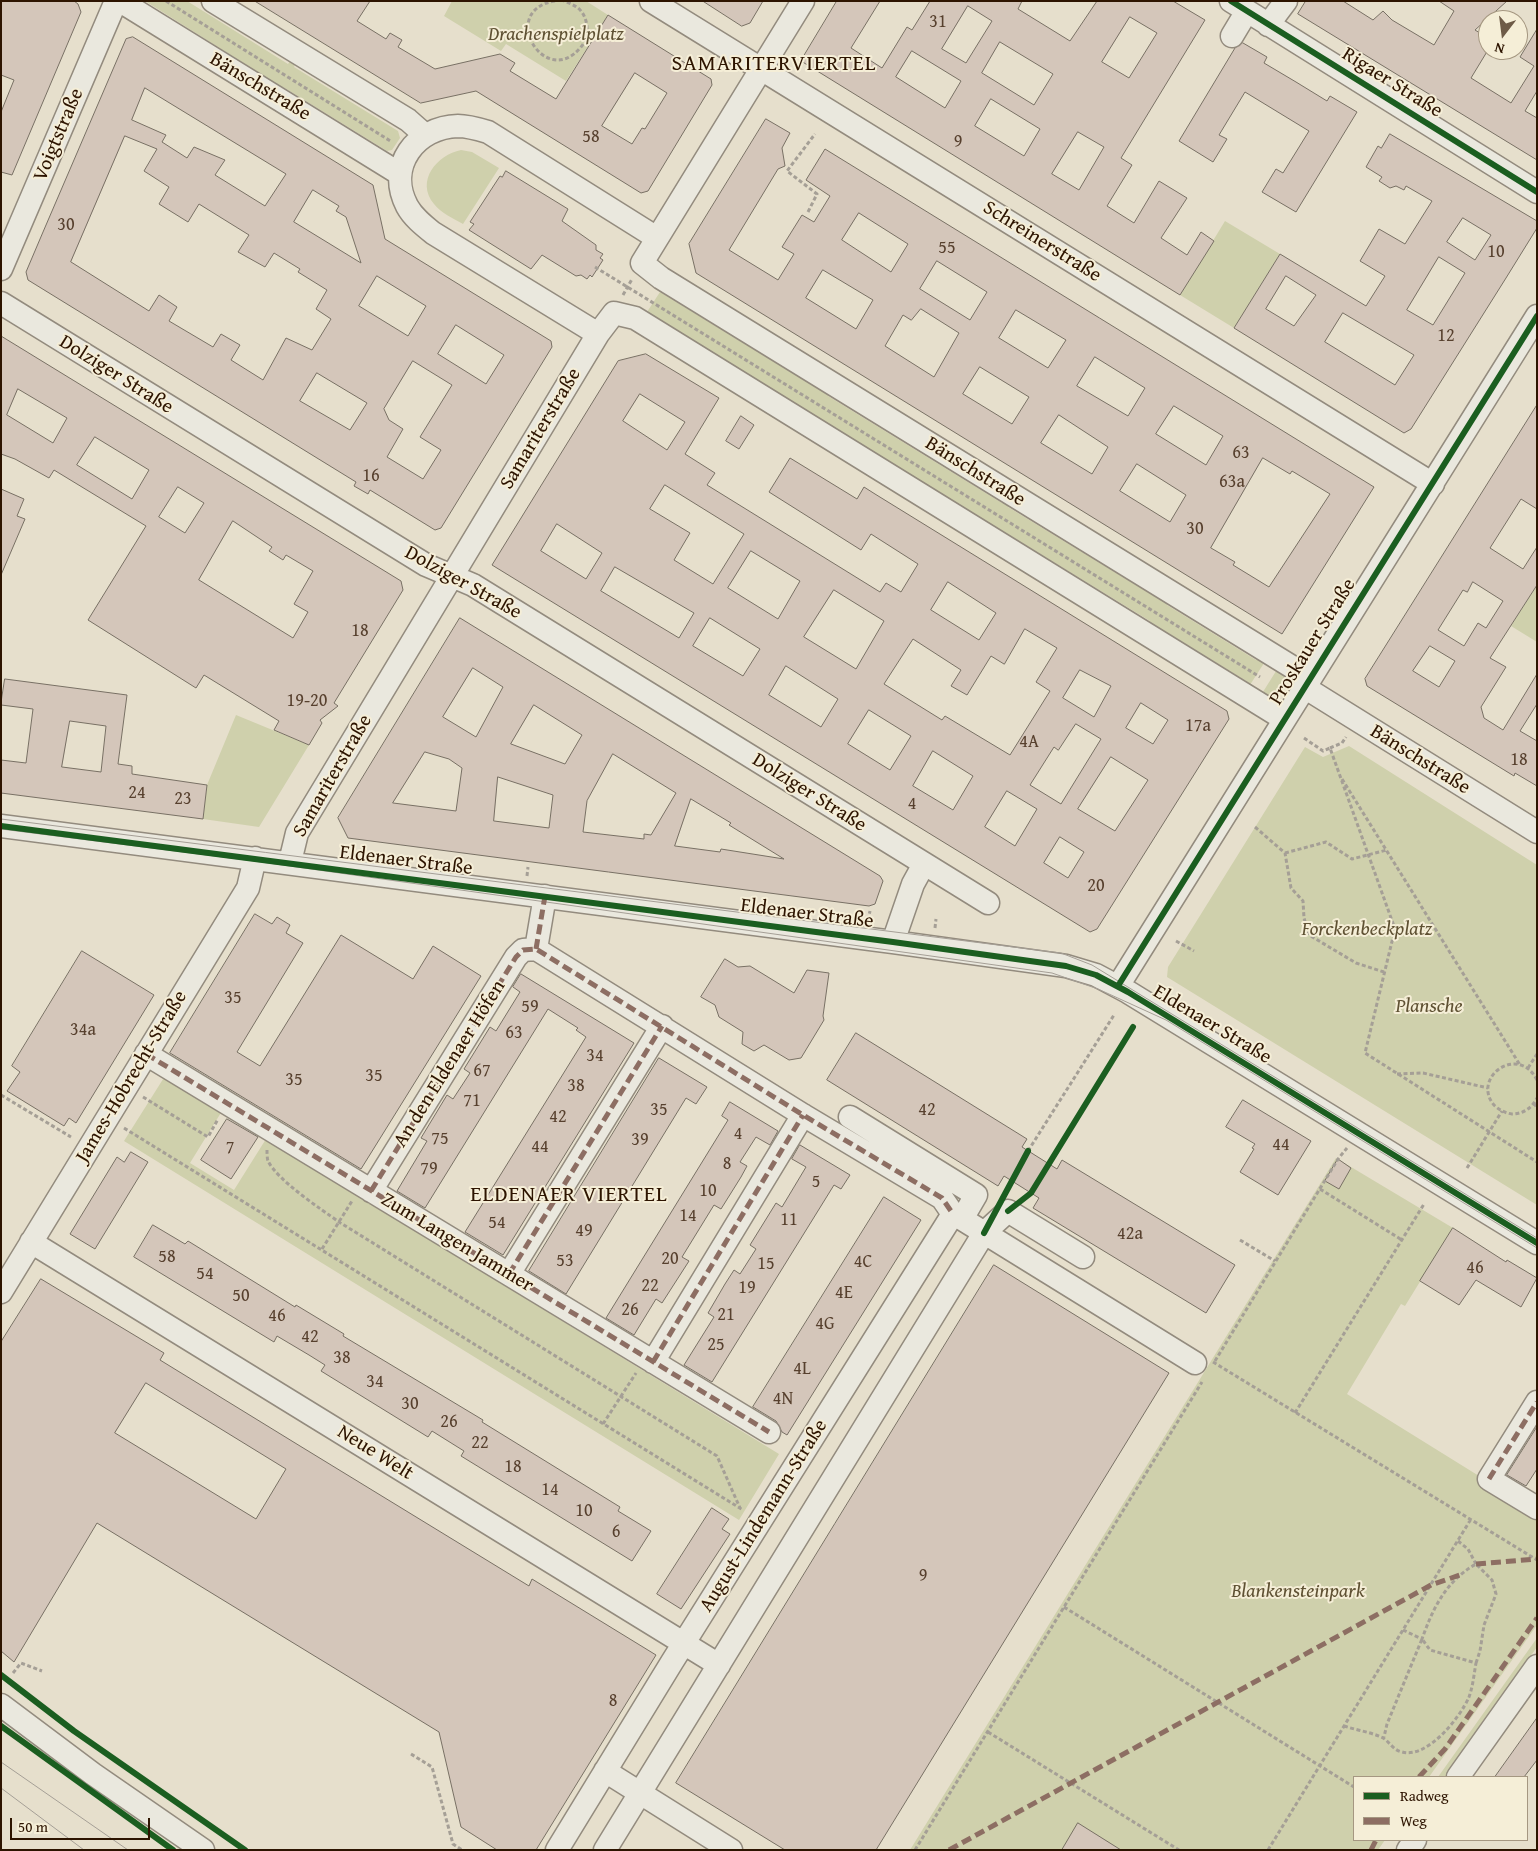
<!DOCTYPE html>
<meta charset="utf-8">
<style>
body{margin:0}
#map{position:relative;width:1538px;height:1851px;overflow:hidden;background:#e6dfcc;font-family:"Gentium Book Plus",serif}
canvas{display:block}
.frame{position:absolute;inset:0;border:2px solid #2d1400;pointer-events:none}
.legend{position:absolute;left:1353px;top:1776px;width:175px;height:65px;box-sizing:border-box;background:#f5eed7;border:1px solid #a59781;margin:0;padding:6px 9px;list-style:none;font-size:15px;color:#2d1400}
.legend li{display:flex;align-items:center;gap:10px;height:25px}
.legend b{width:25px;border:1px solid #a59781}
.north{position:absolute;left:1478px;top:10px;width:50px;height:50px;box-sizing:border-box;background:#f5eed7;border:1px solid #a59781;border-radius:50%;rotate:195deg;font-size:14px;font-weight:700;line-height:20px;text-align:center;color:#2d1400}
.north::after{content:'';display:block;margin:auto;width:18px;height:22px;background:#6e5b47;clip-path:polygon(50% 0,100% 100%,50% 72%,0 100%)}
.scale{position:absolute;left:10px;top:1818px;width:140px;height:22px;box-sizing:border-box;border:2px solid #2d1400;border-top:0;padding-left:6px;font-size:15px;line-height:18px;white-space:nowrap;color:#2d1400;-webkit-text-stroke:4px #f5eed7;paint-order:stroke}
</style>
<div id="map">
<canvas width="1538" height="1851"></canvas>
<div class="frame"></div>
<ul class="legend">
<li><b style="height:6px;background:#1b5e20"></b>Radweg</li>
<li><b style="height:6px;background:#8d6e63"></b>Weg</li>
</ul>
<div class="north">N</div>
<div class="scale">50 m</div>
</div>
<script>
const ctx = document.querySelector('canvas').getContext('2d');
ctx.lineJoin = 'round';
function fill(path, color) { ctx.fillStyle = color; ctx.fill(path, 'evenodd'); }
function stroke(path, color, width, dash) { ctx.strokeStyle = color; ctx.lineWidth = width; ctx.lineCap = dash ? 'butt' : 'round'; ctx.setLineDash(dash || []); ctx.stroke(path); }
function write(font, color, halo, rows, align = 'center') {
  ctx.font = font + ' "Gentium Book Plus",serif'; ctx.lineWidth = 4; ctx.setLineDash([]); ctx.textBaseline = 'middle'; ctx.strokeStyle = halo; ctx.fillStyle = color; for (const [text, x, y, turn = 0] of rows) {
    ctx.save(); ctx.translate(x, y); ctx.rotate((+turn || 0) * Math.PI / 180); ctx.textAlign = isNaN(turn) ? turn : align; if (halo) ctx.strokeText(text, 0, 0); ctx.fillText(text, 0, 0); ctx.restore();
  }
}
const green = new Path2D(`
 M145 1H187L288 64 291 60 296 62 294 67 398 131 400 138 392 150 387 151 283 87 281 90 273 87 275 83Z
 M452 1H586L608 15 566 81 506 44 501 51 444 16Z
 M461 150 472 152 499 168 463 224C454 219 441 213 434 204 415 181 437 155 461 150Z
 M1225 221 1280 254 1234 328 1180 295Z
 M660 292 823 392 826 389 830 392 828 396 1002 503 1005 500 1009 502 1008 507 1162 601 1165 599 1169 601 1167 605 1256 660H1266L1248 688 1246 681 1155 625 1153 628 1149 626 1150 621 996 527 992 530 988 527 989 523 816 416 813 419 809 417 811 413 647 312Z
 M1537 585V642L1511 626Z
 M1278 668 1284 674 1285 684 1276 697 1268 699 1261 695Z
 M236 715 309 745 259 827 203 819 207 785Z
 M1349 746 1537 865V1205L1167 977 1168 967 1305 747 1323 757Z
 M165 1076 222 1111 190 1163 234 1190 266 1139 779 1454 739 1520 124 1141Z
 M1336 1158 1453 1228 1405 1306 1401 1304 1347 1394 1537 1512V1625L1429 1777H1354V1840H1385L1378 1850H910Z
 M1537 1638V1647L1445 1777H1438Z`);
const building = new Path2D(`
 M1 1H74L78 4 81 12 12 175 1 172V112L14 80 1 75Z
 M255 1H370L357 21 386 39 390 33 402 40 398 47 435 69 500 54 515 63 510 71 556 99 608 15 711 79 712 85 648 191 641 193 476 91 421 103ZM635 73 667 93 645 129 642 128 632 144 602 126Z
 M703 1H763L750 23 742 26Z
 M837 1H880L851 48 882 68 907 27 912 30 930 1H1022L1018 9 1070 41 1097 1H1173L1205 20 1121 158 1132 165 1107 206 1134 223 1159 181 1187 198 1161 238 1187 255 1201 232 1214 241 1180 295 801 61ZM968 6 992 21 966 63 942 49ZM1130 17 1157 33 1129 78 1102 62ZM1000 42 1053 74 1034 105 982 73ZM912 51 961 81 945 108 896 77ZM991 99 1040 129 1024 156 975 126ZM1078 132 1104 147 1079 190 1052 174Z
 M1306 1H1343L1373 20 1383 11 1392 20 1434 45 1454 11 1439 1H1507L1475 30 1488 38V50L1471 78 1511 103 1534 66 1520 57 1537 29V91L1525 111 1537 118V160L1298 14Z
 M133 37 373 185 385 239 551 341 552 347 441 528 435 530 370 490 368 494 354 486 356 482 304 450 28 280 26 272 43 232 126 39ZM145 88 286 174 265 206 215 175 225 160 194 147 187 158 162 142 166 135 132 120ZM125 136 157 149 144 171 169 187 159 204 188 222 199 204 249 235 238 252 265 267 274 253 300 269 298 272 327 290 316 309 331 319 312 350 286 338 263 380 231 360 240 345 221 334 213 347 169 321 177 307 159 295 149 311 71 262ZM313 190 339 206 336 211 346 217 361 263 294 222ZM377 276 426 306 408 336 359 306ZM456 325 504 355 486 384 438 354ZM413 361 452 385 420 437 441 450 423 479 387 457 403 429 389 420 384 409ZM317 373 367 403 350 430 300 401Z
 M1243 43 1267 57 1264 63 1296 82 1327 101 1330 96 1357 112 1296 212 1262 192 1276 169 1283 173 1309 131 1245 92 1219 135 1227 139 1213 162 1179 141 1235 48Z
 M766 119 790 133 782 148 785 166 778 169 729 250 778 280 794 254 782 247 802 215 814 222 830 196 806 180 825 149 1374 487 1282 634 696 273 689 244ZM859 213 908 244 891 272 842 240ZM937 261 987 292 970 320 920 289ZM823 270 873 300 856 329 806 298ZM921 309 959 333 934 377 885 346 903 315 911 320ZM1016 310 1066 340 1048 368 999 338ZM1095 357 1145 388 1128 416 1077 386ZM980 367 1029 397 1012 424 963 394ZM1174 406 1223 436 1206 465 1156 434ZM1059 415 1108 447 1092 474 1041 443ZM1263 458 1290 474 1292 471 1330 494 1269 587 1233 565 1235 562 1211 548ZM1137 464 1186 495 1170 522 1120 491Z
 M1390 134 1537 221V228L1506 278 1411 429 1404 433 1234 328 1280 254 1366 306 1385 276 1360 261 1379 229 1405 244 1432 201 1406 186 1404 190 1396 186 1390 188 1379 181 1382 177 1366 167 1378 146 1381 148ZM1463 218 1491 235 1475 260 1447 242ZM1439 257 1465 273 1433 325 1407 310ZM1286 276 1316 295 1294 326 1266 309ZM1343 313 1414 355 1395 385 1325 342Z
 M506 171 568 209 562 221 596 245V250L603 254 600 258 603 260 592 277 590 275 587 279 581 275 576 276 542 255 531 269 469 230 474 224 470 222 500 176 502 177Z
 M1 336 401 581 403 590 334 703 338 706 320 720 322 723 309 745 274 730 279 721 204 675 196 688 88 620 146 526 54 470 49 478 15 459 1 454ZM18 389 67 418 53 443 7 415ZM95 437 149 470 132 499 77 465ZM178 487 204 503 185 533 159 517ZM233 521 272 547 269 551 283 560 286 555 313 571 294 604 308 612 293 638 199 580Z
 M646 354 719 398 685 454 715 473 707 485 880 592 886 583 901 592 918 564 871 534 861 550 769 492 790 458 857 499 864 487 875 494 1227 711 1229 719 1097 929 1090 932 492 565 618 361ZM640 394 685 422 667 450 623 421ZM665 485 744 534 713 584 674 560 690 533 650 509ZM557 524 602 553 586 579 541 551ZM751 551 800 581 778 619 728 588ZM615 567 694 613 679 638 601 591ZM948 582 996 613 979 640 931 610ZM834 590 884 621 856 669 804 637ZM710 618 760 649 743 676 693 646ZM1025 629 1057 648 1036 682 1050 691 1010 755 945 716 942 720 884 684 913 639 961 670 951 686 967 695 991 656 1004 664ZM786 666 838 699 821 727 769 695ZM1080 670 1111 686 1094 717 1063 698ZM1141 703 1168 720 1153 744 1126 728ZM869 710 911 736 890 770 848 744ZM1076 724 1101 739 1061 804 1030 785 1054 747 1058 750ZM933 751 973 776 953 810 913 786ZM1111 757 1148 780 1115 831 1078 809ZM1007 791 1037 809 1015 846 985 827ZM1060 837 1084 852 1068 878 1044 863Z
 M1537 405V509L1521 499 1490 548 1523 569 1537 547V585L1490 658 1506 667 1481 707 1484 718 1503 730 1537 674V704L1520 731 1537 741V786L1515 773 1514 776 1367 686 1365 679ZM1473 582 1503 601 1486 628 1478 623 1464 646 1438 630 1463 590 1467 592ZM1430 646 1455 661 1439 687 1413 671Z
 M741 416 754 425 739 449 726 441Z
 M1 489 24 499 17 516 25 519 1 575Z
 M460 618 880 876 883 881 875 904 869 906 348 838 338 818ZM473 668 503 687 476 737 443 717ZM534 705 582 735 565 764 511 744ZM425 752 449 759 462 768 456 811 393 803ZM613 754 676 793 651 835 644 834V839L583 832 587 801ZM498 777 553 795 549 828 494 821ZM691 799 731 823 729 825 784 859 721 849 720 852 675 846Z
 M5 679 127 695 118 764 132 766V774L207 785 203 819 1 793V760L26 763 33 709 1 705ZM70 721 106 726 101 772 62 767Z
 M255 914 272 924 277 917 290 925 286 933 303 943 237 1052 260 1066 341 935 413 979 433 946 481 976 361 1169 170 1053Z
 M82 951 154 995 76 1123 69 1118 64 1126 7 1091 20 1072 12 1066Z
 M725 959 738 967 750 966 794 993 807 970 829 973 823 1016 824 1020 801 1058 789 1060 764 1045 754 1051 742 1044 743 1032 719 1017 715 1005 701 997Z
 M521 974 634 1043 503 1255 465 1232 586 1037 576 1030 578 1028 548 1009 425 1208 397 1191 427 1141 421 1138 447 1095 453 1099 470 1073 464 1069 490 1027 496 1031 520 992 513 987Z
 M856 1033 1027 1139 1022 1147 1057 1169 1062 1160 1235 1265 1206 1313 1033 1208 1039 1198 1004 1176 998 1186 827 1080Z
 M659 1058 707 1087 696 1104 686 1098 566 1294 529 1271Z
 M1243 1100 1311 1141 1278 1195 1240 1172 1254 1149 1252 1148 1255 1144 1226 1127Z
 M730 1102 778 1131 770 1145 756 1137 740 1162 747 1166 741 1177 721 1209 714 1205 682 1257 689 1261 662 1303 656 1299 634 1335 606 1318 728 1120 722 1116Z
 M227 1119 258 1137 231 1179 201 1160Z
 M800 1145 850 1175 841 1189 834 1185 712 1382 684 1365 714 1317 708 1313 725 1284 734 1270 740 1274 756 1249 750 1245 776 1203 782 1207 806 1167 792 1159Z
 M131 1152 148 1162 95 1249 70 1234 117 1157 124 1162Z
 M1338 1159 1351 1168 1339 1189 1325 1181Z
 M884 1197 921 1220 787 1435 782 1432 776 1421 753 1407Z
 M153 1225 185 1244 188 1241 295 1307 296 1305 344 1334 343 1336 483 1420 482 1422 620 1507 618 1511 651 1531 632 1561 461 1456 464 1451 432 1431 428 1437 321 1371 325 1365 309 1355 277 1336 274 1342 134 1257Z
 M1453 1228 1506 1262 1507 1260 1537 1278 1521 1307 1476 1280 1459 1305 1420 1281Z
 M994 1265 1169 1373 876 1850H785L676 1783Z
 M41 1279 164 1353 160 1360 300 1446 529 1586 532 1579 656 1655 536 1850H497L461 1827 439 1732 97 1523 14 1662 1 1651V1342ZM146 1383 286 1469 256 1519 115 1433Z
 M1537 1427V1469L1526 1486 1507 1475Z
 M712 1508 729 1519 722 1529 730 1534 681 1609 657 1594Z
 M1537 1718V1760L1524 1777H1495Z
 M1078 1823 1121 1850H1062Z`);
const path = new Path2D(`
 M166 1 392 142
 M555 1C497 10 545 91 581 47 590 37 589 17 578 8 574 5 569 3 564 1
 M808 212 817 194 787 171 815 134
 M595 267 1260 677
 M623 295 632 279
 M1304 738 1323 751 1330 748 1395 929 1365 1053 1537 1162
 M1330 748 1342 743 1346 737
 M1342 779 1520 1065
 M1255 827 1285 853 1291 888 1303 901 1304 918 1309 935 1356 963 1384 972
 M1285 853 1326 842 1352 859 1387 850
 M527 876 528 867
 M868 920 870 911
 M935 928 936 919
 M1176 941 1194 951
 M1528 1068 1537 1054
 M1397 1074 1423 1073 1488 1088
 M1537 1080C1518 1043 1471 1078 1494 1105 1499 1110 1505 1113 1512 1114 1523 1114 1532 1108 1537 1098
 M1 1095 71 1137
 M143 1097 208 1137 218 1119
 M1534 1103 1537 1108
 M124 1128 743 1510
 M267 1150C267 1153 267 1158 268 1161 278 1181 321 1209 339 1222L717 1456 740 1508
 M1028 1151 1114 1015
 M1467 1168 1502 1111
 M1320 1189 1402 1240
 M1240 1240 1275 1261
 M322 1249 352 1201
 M1215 1361 1338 1159 1347 1148
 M1213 1362 1537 1560
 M1295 1413 1424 1204
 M603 1424 636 1373
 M1458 1541 1468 1549 1476 1564
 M1064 1607 1354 1787
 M1403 1630 1422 1639C1433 1608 1446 1581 1476 1564L1492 1580 1496 1594 1484 1625 1480 1651 1476 1663
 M13 1673 21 1663 42 1671
 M1344 1726C1356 1730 1370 1732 1381 1737 1389 1740 1392 1750 1402 1752 1427 1759 1460 1718 1469 1697 1473 1686 1474 1674 1476 1663L1430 1650 1422 1639 1387 1724 1384 1737
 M988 1732 1179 1850
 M411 1754 432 1767 453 1844 462 1850
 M915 1850 1202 1382
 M1268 1850 1471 1519`);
const minor = new Path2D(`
 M120 1 400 174
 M213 1 408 120 425 135
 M651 1 1433 484
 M803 1 642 263 661 278 1310 678
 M1231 1 1537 192
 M1268 25 1286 1
 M1232 36 1247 11
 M1 269 116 1
 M1 303 426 565 473 585 988 903
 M598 334 433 233C423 225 413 217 407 206 386 166 416 127 458 126 468 126 478 129 488 132L657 238
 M1304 687 1537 832
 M1 826 893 942 1066 966 1096 975 1128 992 1537 1243
 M290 862 297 833 598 334 614 313 635 318 1284 719
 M893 942 913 884 924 864
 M536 949 545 896
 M1118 986 1537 316
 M146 1054 769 1432
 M850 1117 976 1195 962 1219
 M371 1191 516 957 523 950 536 949 803 1115 942 1198 953 1214 962 1219 1195 1363
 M31 1242 719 1665
 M509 1274 662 1026
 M1 1292 248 888 255 858
 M653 1362 803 1115
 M1537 1402 1489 1479 1537 1508
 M1 1705 93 1774 203 1850
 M605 1771 731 1850
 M1458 1777 1537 1666
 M557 1850 672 1662 953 1214
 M605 1850 984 1233 1008 1211 1083 1257
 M1408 1850 1415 1840`);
const tram = new Path2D(`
 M1 819 1061 953 1092 965 1537 1238
 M1 829 254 861 1052 973 1098 989 1166 1020 1537 1248
 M1 1762 128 1850
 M1 1788 84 1850`);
const quiet = new Path2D(`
 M536 949 545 896
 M146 1054 769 1432
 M371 1191 516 957 523 950 536 949 803 1115 942 1198 953 1214
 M509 1274 662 1026
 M653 1362 803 1115
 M1489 1479 1537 1402
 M1476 1564 1536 1559
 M1419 1777 1445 1749 1537 1618
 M949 1850 1431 1585 1460 1575
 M1371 1850 1376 1840`);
const cycleway = new Path2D(`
 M1231 1 1537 192
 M1 826 893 942 1066 966 1096 975 1128 992 1537 1243
 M1118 986 1537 316
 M1008 1211 1031 1193 1133 1027
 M984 1233 1028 1151
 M1 1675 74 1731 245 1850
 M1 1726 173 1850`);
const numberNames = [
 ["31",938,22],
 ["58",591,137],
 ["9",958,142],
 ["30",66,225],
 ["55",947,248],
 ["10",1496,252],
 ["12",1446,336],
 ["63",1241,453],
 ["16",371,476],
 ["63a",1232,482],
 ["30",1195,529],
 ["18",360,631],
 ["19-20",307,701],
 ["17a",1198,726],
 ["4A",1029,742],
 ["18",1519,760],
 ["24",137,793],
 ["23",183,799],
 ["4",912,804],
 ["20",1096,886],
 ["35",233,998],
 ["59",530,1007],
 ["34a",83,1030],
 ["63",514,1033],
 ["34",595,1056],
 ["67",482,1071],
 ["35",374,1076],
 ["35",294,1080],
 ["38",576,1086],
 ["71",472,1101],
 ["35",659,1110],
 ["42",927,1110],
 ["42",558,1117],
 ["4",738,1134],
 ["75",440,1139],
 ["39",640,1140],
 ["44",1281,1145],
 ["44",540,1147],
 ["7",230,1148],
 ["8",727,1164],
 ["79",429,1169],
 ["5",816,1182],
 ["10",708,1191],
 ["14",688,1216],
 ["11",789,1220],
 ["54",497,1223],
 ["49",584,1231],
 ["42a",1130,1234],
 ["58",167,1257],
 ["20",670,1259],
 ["53",565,1261],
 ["4C",863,1262],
 ["15",766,1264],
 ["46",1475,1268],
 ["54",205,1274],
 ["22",650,1286],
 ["19",747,1288],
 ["4E",844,1293],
 ["50",241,1296],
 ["26",630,1310],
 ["21",726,1315],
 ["46",277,1316],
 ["4G",825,1324],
 ["42",310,1337],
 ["25",716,1345],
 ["38",342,1358],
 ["4L",802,1369],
 ["34",375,1382],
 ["4N",783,1399],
 ["30",410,1404],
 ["26",449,1422],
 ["22",480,1443],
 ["18",513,1467],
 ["14",550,1490],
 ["10",584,1511],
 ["6",616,1532],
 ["9",923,1576],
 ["8",613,1701]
];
const parkNames = [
 ["Drachenspielplatz",556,35],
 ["Forckenbeckplatz",1367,930],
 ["Plansche",1429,1007],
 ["Blankensteinpark",1298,1592]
];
const streetNames = [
 ["Rigaer Straße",1392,83,32],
 ["Bänschstraße",260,87,31],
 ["Voigtstraße",59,135,-67],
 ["Schreinerstraße",1042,242,32],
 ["Dolziger Straße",116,375,32],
 ["Samariterstraße",541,429,-59],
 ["Bänschstraße",975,472,32],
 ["Dolziger Straße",463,583,29],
 ["Proskauer Straße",1313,642,-58],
 ["Bänschstraße",1420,760,32],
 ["Samariterstraße",333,776,-60],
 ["Dolziger Straße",809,793,32],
 ["Eldenaer Straße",406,861,7],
 ["Eldenaer Straße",807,914,7],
 ["Eldenaer Straße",1212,1025,31],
 ["An den Eldenaer Höfen",450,1064,-58],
 ["James-Hobrecht-Straße",132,1077,-59],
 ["Zum Langen Jammer",457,1243,31],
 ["Neue Welt",375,1453,32],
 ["August-Lindemann-Straße",764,1516,-58]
];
const quarterNames = [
 ["SAMARITERVIERTEL",774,64],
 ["ELDENAER VIERTEL",569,1195]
];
fill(green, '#cfd0ac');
fill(building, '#d4c6ba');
stroke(building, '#787064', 1);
stroke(minor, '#938b7e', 25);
stroke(path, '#a59f96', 3, [4, 2.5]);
stroke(minor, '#eae8de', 22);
stroke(tram, '#a59f96', 1);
stroke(quiet, '#8d6e63', 5, [10, 5]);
stroke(cycleway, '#1b5e20', 6);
write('18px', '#57402e', null, numberNames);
write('italic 20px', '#5f5133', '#f5eed7', parkNames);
write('20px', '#2d1400', '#f5eed7', streetNames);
ctx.letterSpacing = '1px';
write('22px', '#2d1400', '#f5eed7', quarterNames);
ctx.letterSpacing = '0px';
</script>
